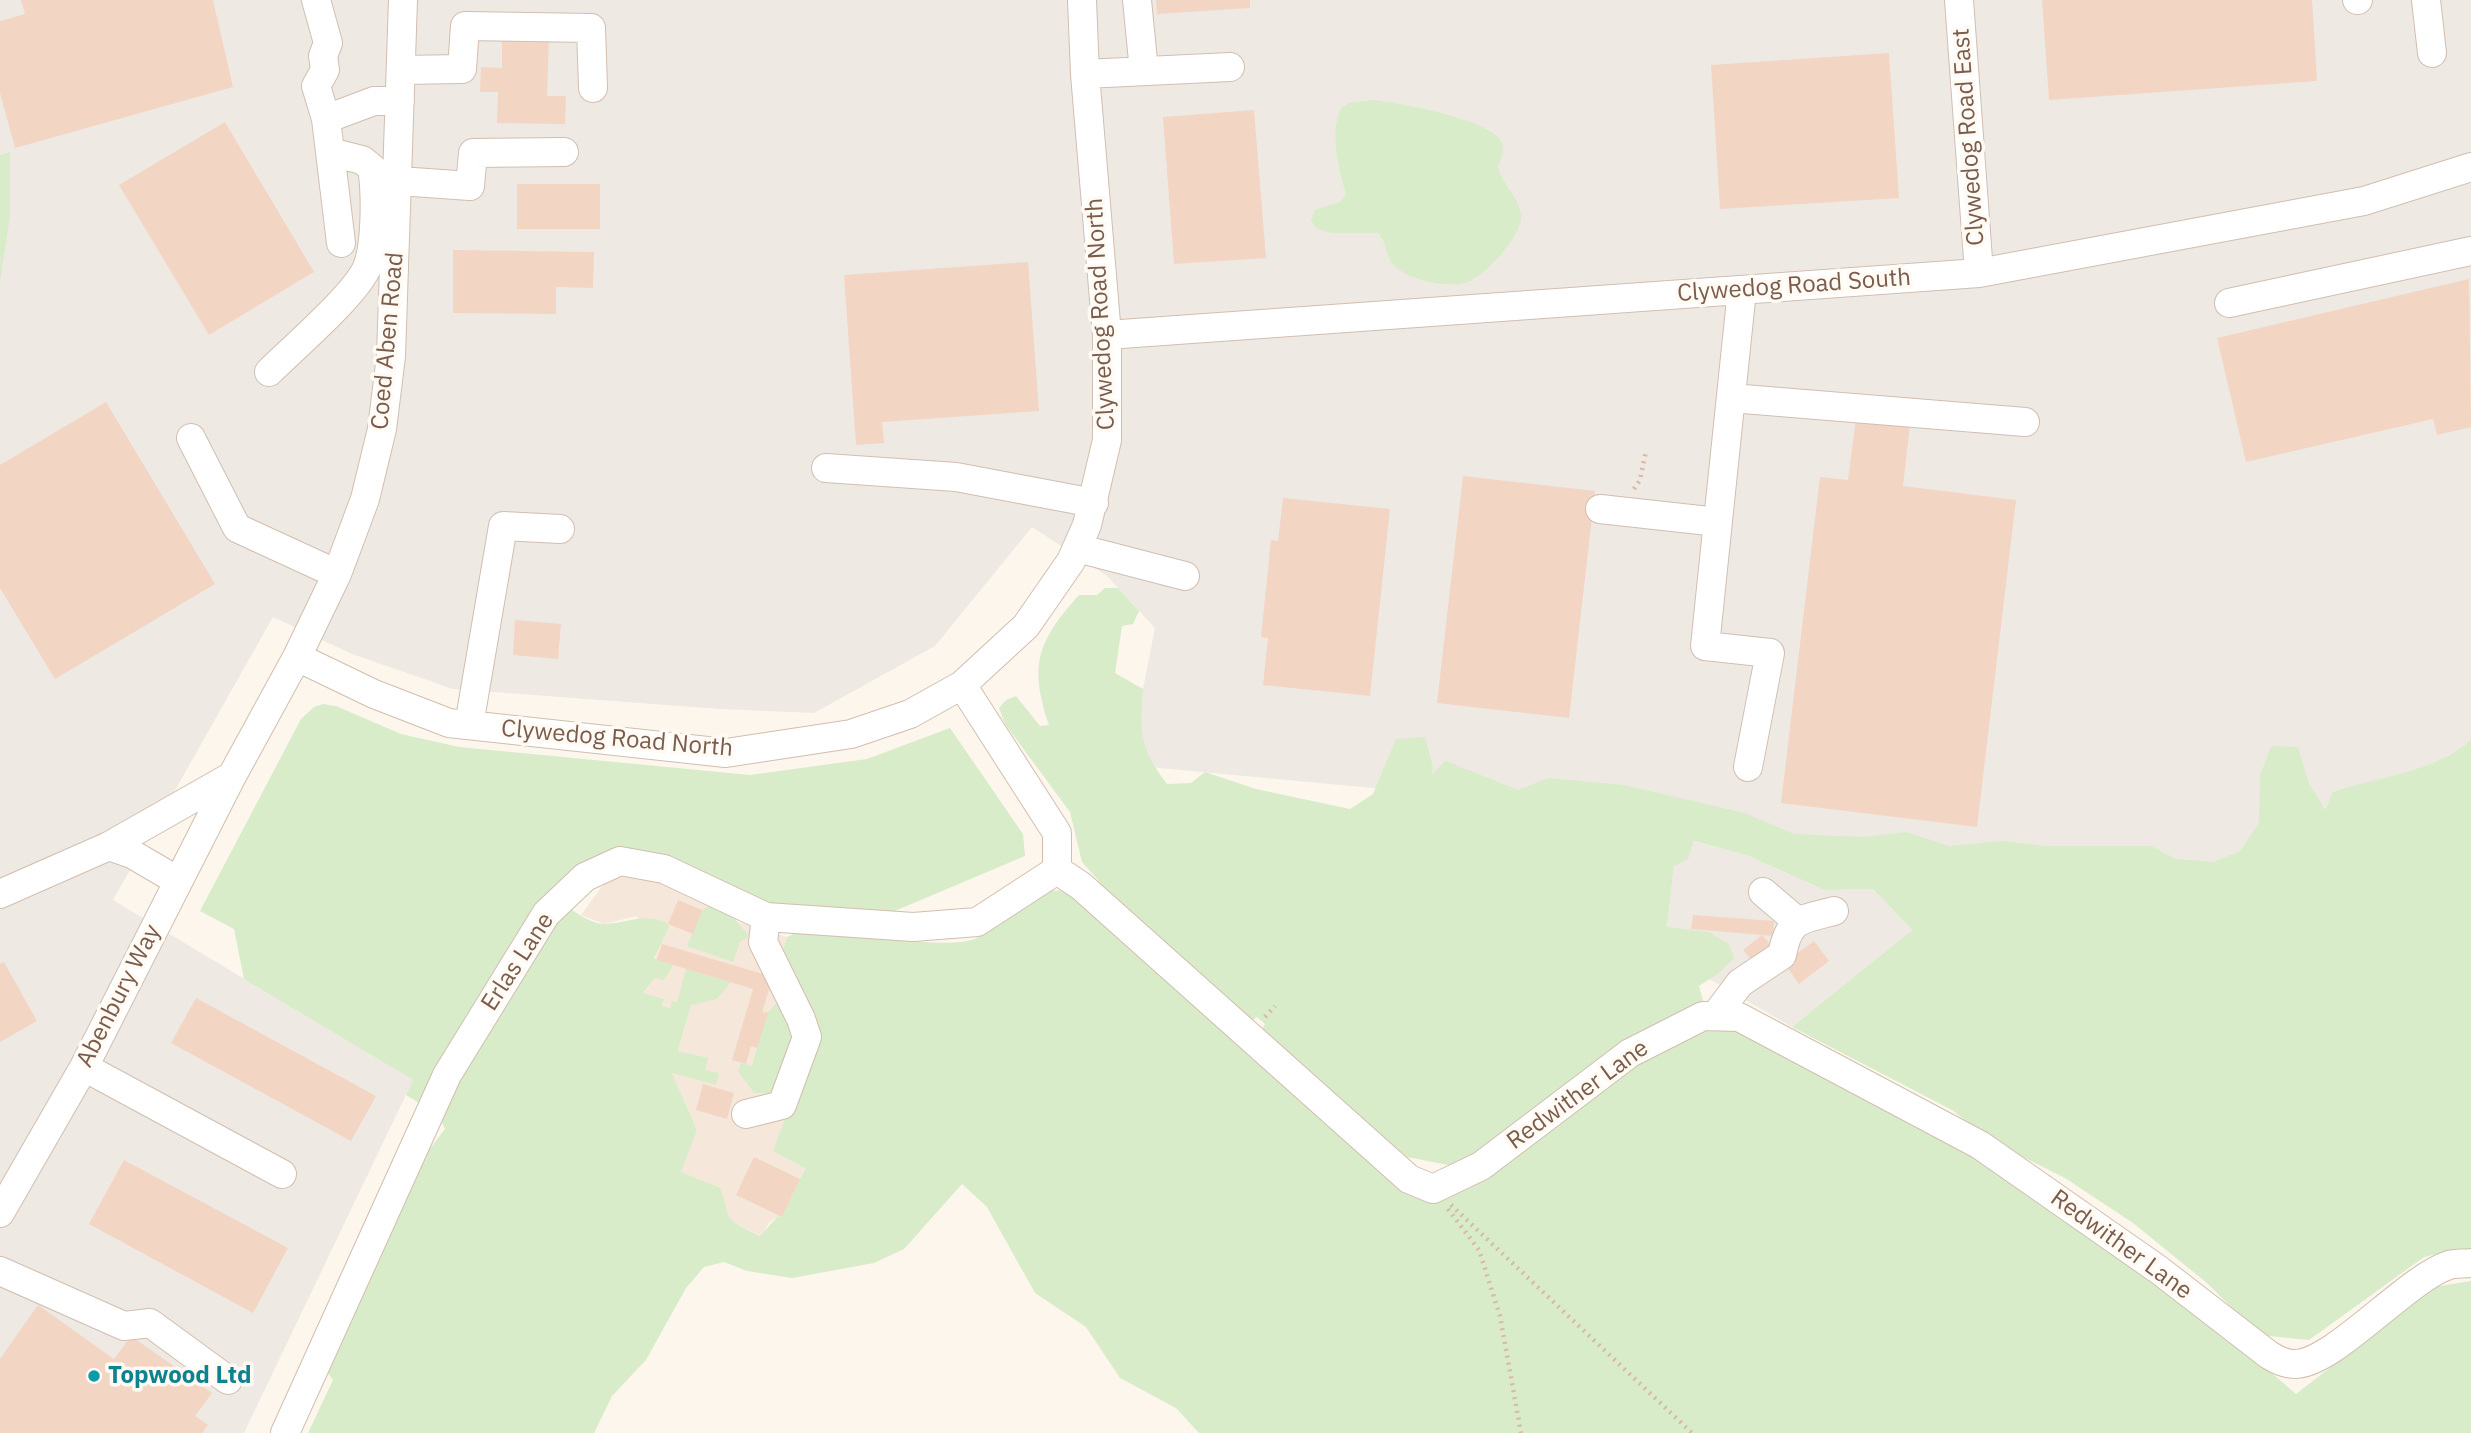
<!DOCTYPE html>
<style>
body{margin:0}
canvas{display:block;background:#fdf6ec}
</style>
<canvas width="2471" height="1433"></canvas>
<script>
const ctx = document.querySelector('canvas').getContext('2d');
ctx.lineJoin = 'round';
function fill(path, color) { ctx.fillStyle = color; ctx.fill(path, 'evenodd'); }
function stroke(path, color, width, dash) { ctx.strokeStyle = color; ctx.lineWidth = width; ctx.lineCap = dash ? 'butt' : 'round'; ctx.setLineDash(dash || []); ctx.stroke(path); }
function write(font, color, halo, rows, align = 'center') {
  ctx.font = font + ' "IBM Plex Sans",sans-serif'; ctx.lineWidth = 7; ctx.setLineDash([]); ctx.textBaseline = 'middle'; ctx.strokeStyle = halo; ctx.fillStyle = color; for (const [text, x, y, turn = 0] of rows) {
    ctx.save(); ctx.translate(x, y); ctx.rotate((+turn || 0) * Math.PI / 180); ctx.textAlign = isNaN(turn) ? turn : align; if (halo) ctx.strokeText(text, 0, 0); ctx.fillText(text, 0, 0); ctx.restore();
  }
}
const residential = new Path2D(`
 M624 873 681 888 731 915 739 922 787 937 782 954 816 1036 774 1151 805 1167 782 1217 778 1216 769 1223 761 1236 730 1221 725 1213 721 1188 680 1172 697 1130 672 1073 691 1005 673 1001 670 1008 662 1006 664 999 643 994 655 978 657 960 637 916 604 924 581 915 606 881Z`);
const industrial = new Path2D(`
 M0 0H2471V782L2270 938 1585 808 1128 765 1155 628 1107 576 1032 527 935 646 814 713 720 709 453 689 352 654 273 617 113 900 413 1080 244 1433H0Z
 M1693 841 1749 856 1824 890 1873 889 1912 930 1792 1027 1709 979 1719 973 1667 928 1674 866Z`);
const green = new Path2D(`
 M1373 100C1399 103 1489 119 1501 141 1506 149 1501 158 1498 167 1502 184 1519 197 1521 215 1523 235 1484 278 1465 283 1446 287 1414 281 1398 269 1385 260 1388 243 1378 233H1331L1316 228 1311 220 1315 210 1340 202 1346 195C1339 168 1329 134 1341 108L1349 103Z
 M10 152V217L0 281V155Z
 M1105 588H1118L1139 611 1133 624 1122 626 1115 673 1143 689C1140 733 1139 747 1167 784L1191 783 1205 772 1256 789 1350 809 1373 794 1396 739 1425 737 1433 767 1431 775 1446 761 1518 790 1548 778 1624 785 1745 813 1794 834 1863 837 1906 832 1949 846 2001 841 2046 846H2151L2176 859 2214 862 2240 851 2259 823 2260 776 2271 746 2298 747 2309 783 2325 810 2333 792C2377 777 2436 772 2471 740V1256L2460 1249 2424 1257 2309 1340 2259 1335 2207 1283 2133 1223 2065 1178 1993 1142 1952 1110 1792 1027 1912 930 1873 889 1824 890 1749 856 1694 841 1688 859 1674 866 1667 927 1709 932 1729 944 1734 958 1719 973 1699 986 1705 1007 1515 1130 1453 1166 1407 1157 1261 1030 1265 1024 1257 1017 1251 1021 1115 899 1082 862 1070 812 1005 724 999 708 1006 700 1016 696 1040 726 1049 725C1029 665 1037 642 1079 595H1097Z
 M323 704 336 706 401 734 459 747 750 775 867 759 950 728 1023 834 1025 856 890 913 769 907 617 852 564 905C576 912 590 924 605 924 630 923 639 913 666 922L669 927 654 958 673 965 664 980 655 978 643 993 664 999 662 1006 670 1008 672 1001 677 1002 686 969 731 982 717 999 691 1005 678 1051 708 1058 705 1070 719 1073 716 1085 672 1073 697 1130 681 1172 721 1188C730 1224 726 1219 760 1236L778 1216 782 1217 805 1168 773 1151 816 1036 782 954 787 937 808 927C845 931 946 952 977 938 1017 920 1028 878 1079 894L1429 1194 1633 1061 1708 1023 1750 1031 2002 1172 2172 1287 2296 1394 2434 1287 2471 1281V1433H1199L1176 1408 1120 1378 1086 1327 1035 1293 987 1207 962 1184 904 1249 874 1263 792 1278 747 1271 724 1262 704 1267 686 1288 646 1360 612 1396 594 1433H308L333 1380 327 1372 408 1177 445 1129 438 1114 406 1095 413 1080 244 979 234 929 200 911 301 719 314 707Z
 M715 904 731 915 749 936 740 942 733 962 687 946 702 910Z
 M780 1000 795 1034 778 1087 771 1093H754L738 1071 741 1063 752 1066 767 1013Z`);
const building = new Path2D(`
 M21 0H213L233 87 15 148 0 93V21L25 14Z
 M1156 0H1250V8L1157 14Z
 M2042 0H2312L2317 81 2049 100Z
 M502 35 549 36 547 96H566L565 124 497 123 498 92H480L481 67 502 68Z
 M1889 53 1899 198 1720 209 1711 65Z
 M1254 110 1266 258 1174 264 1163 117Z
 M225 122 314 272 209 335 119 185Z
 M517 184H600V229H517Z
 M453 250 594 252 593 288 556 287V314L453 313Z
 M1028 262 1039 411 882 422 884 443 856 445 844 275Z
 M2469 279 2471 427 2437 435 2433 419 2246 462 2217 338Z
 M106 402 215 584 55 679 0 588V465Z
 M1856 418 1910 425 1903 486 2016 500 1977 827 1781 803 1820 477 1848 480Z
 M1463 476 1595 491 1569 718 1437 703Z
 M1283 498 1390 509 1370 696 1263 685 1268 638 1261 637 1271 540 1278 541Z
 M515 620 561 624 558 659 513 655Z
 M678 900 702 910 693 934 668 924Z
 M1693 915 1774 921 1773 936 1691 929Z
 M1762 935 1774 949 1755 964 1743 950Z
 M1814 941 1829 961 1799 984 1784 963Z
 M662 944 773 977 762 1012 768 1013 757 1048 751 1046 746 1064 732 1060 753 989 657 960Z
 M4 962 37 1021 0 1042V964Z
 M196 998 376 1096 351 1141 171 1043Z
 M703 1084 734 1093 727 1119 696 1110Z
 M754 1157 800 1179 782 1217 736 1195Z
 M124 1160 288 1248 253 1313 89 1224Z
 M38 1305 114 1359 131 1336 212 1393 195 1416 208 1425 202 1433H0V1359Z`);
const path = new Path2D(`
 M1634 489 1640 480 1646 451
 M1265 1017 1275 1006
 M1451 1205 1692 1433
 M1448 1209 1479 1250 1500 1316 1521 1433`);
const minor = new Path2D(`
 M316 0 328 43 323 56 325 70 316 86 326 119
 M1137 0 1144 71
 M1959 0 1979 273
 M2357 0H2358
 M2426 0 2432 53
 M401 70 462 69 465 26 591 28 593 88
 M1085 74 1230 67
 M399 181 470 186 473 153 564 152
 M341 243 326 119 374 101H400
 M1742 290 1705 646 1770 653 1748 767
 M2229 303 2471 251
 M1107 335 1979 273 2364 201 2471 167
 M269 372C292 349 359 292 368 265 376 241 376 192 372 168L362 160 330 152
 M1731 398 2025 422
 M191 438 237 528 337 574
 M826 468 956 477 1094 503
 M1600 509 1718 522
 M1077 548 1185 576
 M297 657 374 694 449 723 726 753 851 734 910 714 962 685 1026 626 1071 561 1087 525 1107 440V335L1085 74 1082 0
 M962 685 1057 833V870L1081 886 1409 1179 1433 1189 1481 1166 1630 1053 1703 1016 1739 1017 1980 1145 2159 1270 2269 1355C2277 1360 2285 1364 2294 1364 2333 1365 2406 1279 2449 1265 2456 1263 2464 1264 2471 1263
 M469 725 503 526 560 529
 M109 846 132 854 178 881
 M1763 892 1797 921
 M0 894 109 846 232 776
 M1715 1016 1740 983 1782 955C1789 918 1800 920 1834 911
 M84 1067 282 1174
 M746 1114 782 1105 807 1037 801 1019 763 942 766 917
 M0 1213 84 1067 232 776 297 657 337 574 365 499 382 429 391 356 403 0
 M0 1271 124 1326 150 1323 228 1380
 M285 1433 447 1075 546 914 585 877 620 861 664 869 766 917 913 927 977 922 1057 870`);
const markers = [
 [94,1376,7,"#0f9aa8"]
];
const streetNames = [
 ["Clywedog Road East",1969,137,-94],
 ["Clywedog Road South",1794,286,-4],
 ["Clywedog Road North",1101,314,-93],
 ["Coed Aben Road",388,341,-85],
 ["Clywedog Road North",617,739,5],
 ["Erlas Lane",518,962,-57],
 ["Abenbury Way",119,996,-63],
 ["Redwither Lane",1578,1095,-36],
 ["Redwither Lane",2121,1245,36]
];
const cultureNames = [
 ["Topwood Ltd",108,1376]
];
fill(residential, '#f5e8da');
fill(industrial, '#efe9e4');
fill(green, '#d8ecc9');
fill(building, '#f3d5c3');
stroke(minor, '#d1beb0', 30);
stroke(path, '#d9b8a5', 4.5, [2, 5]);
stroke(minor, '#fff', 28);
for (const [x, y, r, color] of markers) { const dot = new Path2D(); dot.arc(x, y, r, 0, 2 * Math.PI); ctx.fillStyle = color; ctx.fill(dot); stroke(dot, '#fffaf3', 2.5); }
write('24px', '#7a5c4d', '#fffaf3', streetNames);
write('bold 24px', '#0d838f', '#fffaf3', cultureNames, 'left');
</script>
